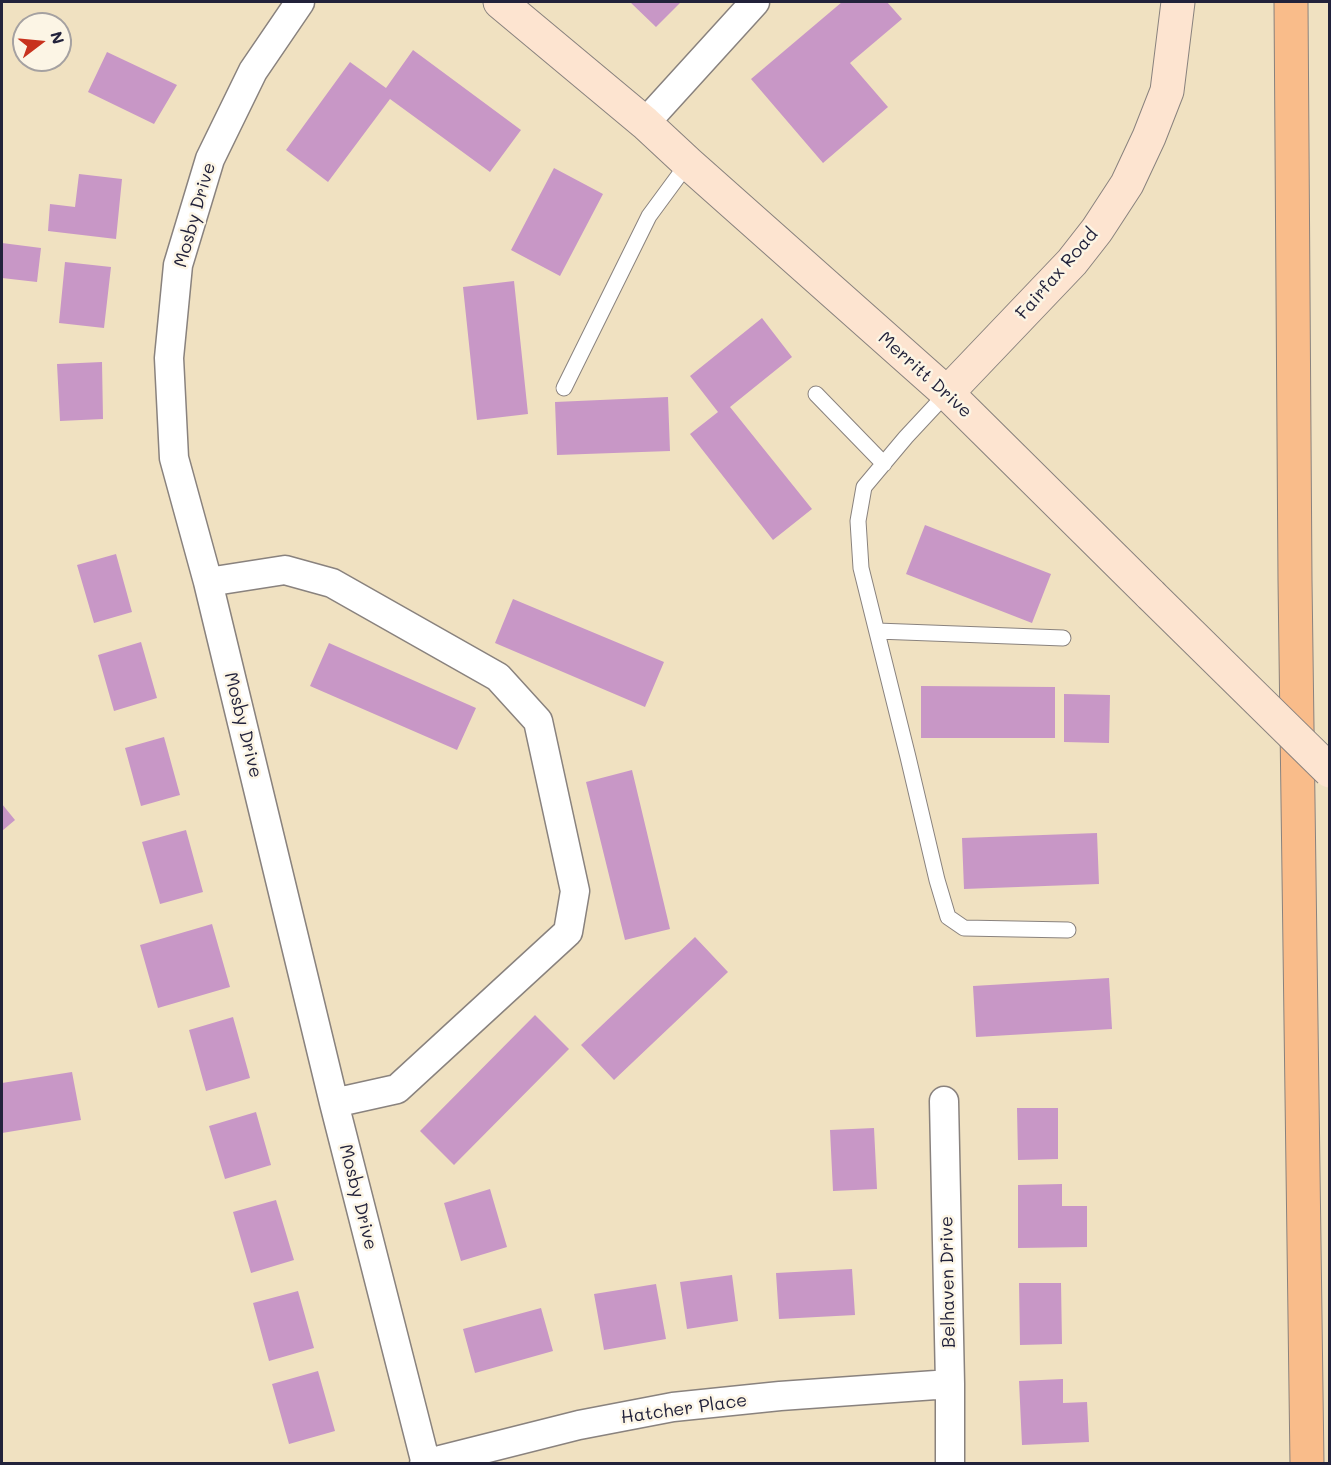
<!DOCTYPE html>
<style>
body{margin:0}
#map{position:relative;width:1331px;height:1465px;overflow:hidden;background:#f0e1c1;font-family:Mali,sans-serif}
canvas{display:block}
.frame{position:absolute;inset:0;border:3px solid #22223b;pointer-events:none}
.north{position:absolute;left:12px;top:12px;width:60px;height:60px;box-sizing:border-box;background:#fcf5e5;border:2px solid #a5a1a1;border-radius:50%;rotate:74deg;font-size:16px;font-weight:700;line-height:24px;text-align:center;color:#22223b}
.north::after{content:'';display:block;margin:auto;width:21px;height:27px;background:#c8321e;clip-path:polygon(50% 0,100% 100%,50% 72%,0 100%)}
</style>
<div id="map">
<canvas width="1331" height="1465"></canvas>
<div class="frame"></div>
<div class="north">N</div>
</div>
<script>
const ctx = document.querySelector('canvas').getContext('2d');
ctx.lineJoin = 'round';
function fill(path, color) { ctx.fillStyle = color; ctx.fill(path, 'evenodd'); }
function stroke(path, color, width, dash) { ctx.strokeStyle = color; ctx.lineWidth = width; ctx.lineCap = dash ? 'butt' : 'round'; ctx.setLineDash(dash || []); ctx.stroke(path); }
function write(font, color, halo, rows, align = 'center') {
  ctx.font = font + ' Mali,sans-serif'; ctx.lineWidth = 5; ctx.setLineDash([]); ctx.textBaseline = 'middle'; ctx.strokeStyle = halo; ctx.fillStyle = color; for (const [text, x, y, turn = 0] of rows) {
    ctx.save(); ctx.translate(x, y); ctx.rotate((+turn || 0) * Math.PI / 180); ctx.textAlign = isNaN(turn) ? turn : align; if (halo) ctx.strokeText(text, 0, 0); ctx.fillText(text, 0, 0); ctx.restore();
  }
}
const building = new Path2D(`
 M630 2H681L656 27Z
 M842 2H887L902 19 850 63 888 107 823 163 751 79Z
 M413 50 521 130 490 172 390 99 328 182 286 150 350 62 386 88Z
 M107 52 177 85 154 124 88 92Z
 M554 168 603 194 560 276 511 250Z
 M79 174 122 179 116 239 48 231 50 204 75 207Z
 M2 243 41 248 37 282 2 278Z
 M65 262 111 267 104 328 59 323Z
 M514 281 528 414 477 420 463 287Z
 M762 318 792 357 730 407 812 509 773 540 690 434 718 412 690 376Z
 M102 362 103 419 60 421 57 364Z
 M668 397 670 451 557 455 555 402Z
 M925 525 1051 574 1032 623 906 574Z
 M116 554 132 612 94 623 77 565Z
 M513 599 664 662 645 707 495 643Z
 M141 642 157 698 114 711 98 655Z
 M329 643 476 708 457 750 310 686Z
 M921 686 1055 687V738H921Z
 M1064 694 1110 695 1109 743 1064 742Z
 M164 737 180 795 141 806 125 748Z
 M632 770 670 929 625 940 586 782Z
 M2 804 15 820 2 831Z
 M186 830 203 892 160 904 142 842Z
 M1097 833 1099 884 964 889 962 838Z
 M212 924 230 987 158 1008 140 945Z
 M695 937 728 972 614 1080 581 1045Z
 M1109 978 1112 1029 976 1037 973 986Z
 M535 1015 569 1049 454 1165 420 1131Z
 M233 1017 250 1078 206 1091 189 1030Z
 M72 1072 81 1120 2 1133V1083Z
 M1017 1108H1058V1159L1018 1160Z
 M256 1112 271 1165 225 1179 209 1126Z
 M874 1128 877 1189 833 1191 830 1130Z
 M1062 1184V1206H1087V1247L1018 1248V1185Z
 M490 1189 507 1247 461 1261 444 1203Z
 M276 1200 294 1260 251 1273 233 1212Z
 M852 1269 855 1315 779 1319 776 1273Z
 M732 1275 738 1321 687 1329 680 1282Z
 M1019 1283H1061L1062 1344 1020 1345Z
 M656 1284 666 1339 604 1350 594 1294Z
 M298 1291 314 1348 269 1361 253 1303Z
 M541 1308 553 1351 475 1373 463 1329Z
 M318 1371 335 1431 289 1444 272 1384Z
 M1063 1379V1403L1087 1402 1089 1442 1022 1445 1019 1381Z`);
const lane = new Path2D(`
 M564 388 649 216 688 163
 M947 393 906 437 864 487 858 521 861 568 908 757 937 880 948 917 964 928 1068 930
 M816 394 884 464
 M877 631 1063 638`);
const street = new Path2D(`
 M300 2 253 71 210 159 178 265 169 358 174 458 208 582 334 1103 426 1464
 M645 123 755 2
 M208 582 285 570 332 583 498 677 538 721 575 891 568 932 397 1089 334 1103
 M944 1101 950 1384V1464
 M424 1464 579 1425 673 1407 780 1396 950 1384`);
const secondary = new Path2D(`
 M500 2 645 123 688 163 947 393 1151 595
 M947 393 1072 262 1097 230 1127 184 1149 137 1167 91 1178 2`);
const highway = new Path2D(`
 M1291 2 1295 580 1307 1464`);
const secondaryBridge = new Path2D(`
 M1151 595 1330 771`);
const streetNames = [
 ["Mosby Drive",195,215,-74],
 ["Fairfax Road",1057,274,-49],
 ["Merritt Drive",925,375,42],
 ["Mosby Drive",243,725,76],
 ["Mosby Drive",358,1197,76],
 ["Belhaven Drive",948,1282,-91],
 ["Hatcher Place",684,1409,-8]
];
fill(building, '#c897c6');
stroke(lane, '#89827e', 17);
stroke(street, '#89827e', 31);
stroke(secondary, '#89827e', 35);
stroke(highway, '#89827e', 35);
stroke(lane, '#fff', 15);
stroke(street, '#fff', 28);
stroke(secondary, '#fde4d0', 33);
stroke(highway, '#f9bc8a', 33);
stroke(secondaryBridge, '#89827e', 35, []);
stroke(secondaryBridge, '#fde4d0', 33);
write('18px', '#22223b', '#fcf5e5', streetNames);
</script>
